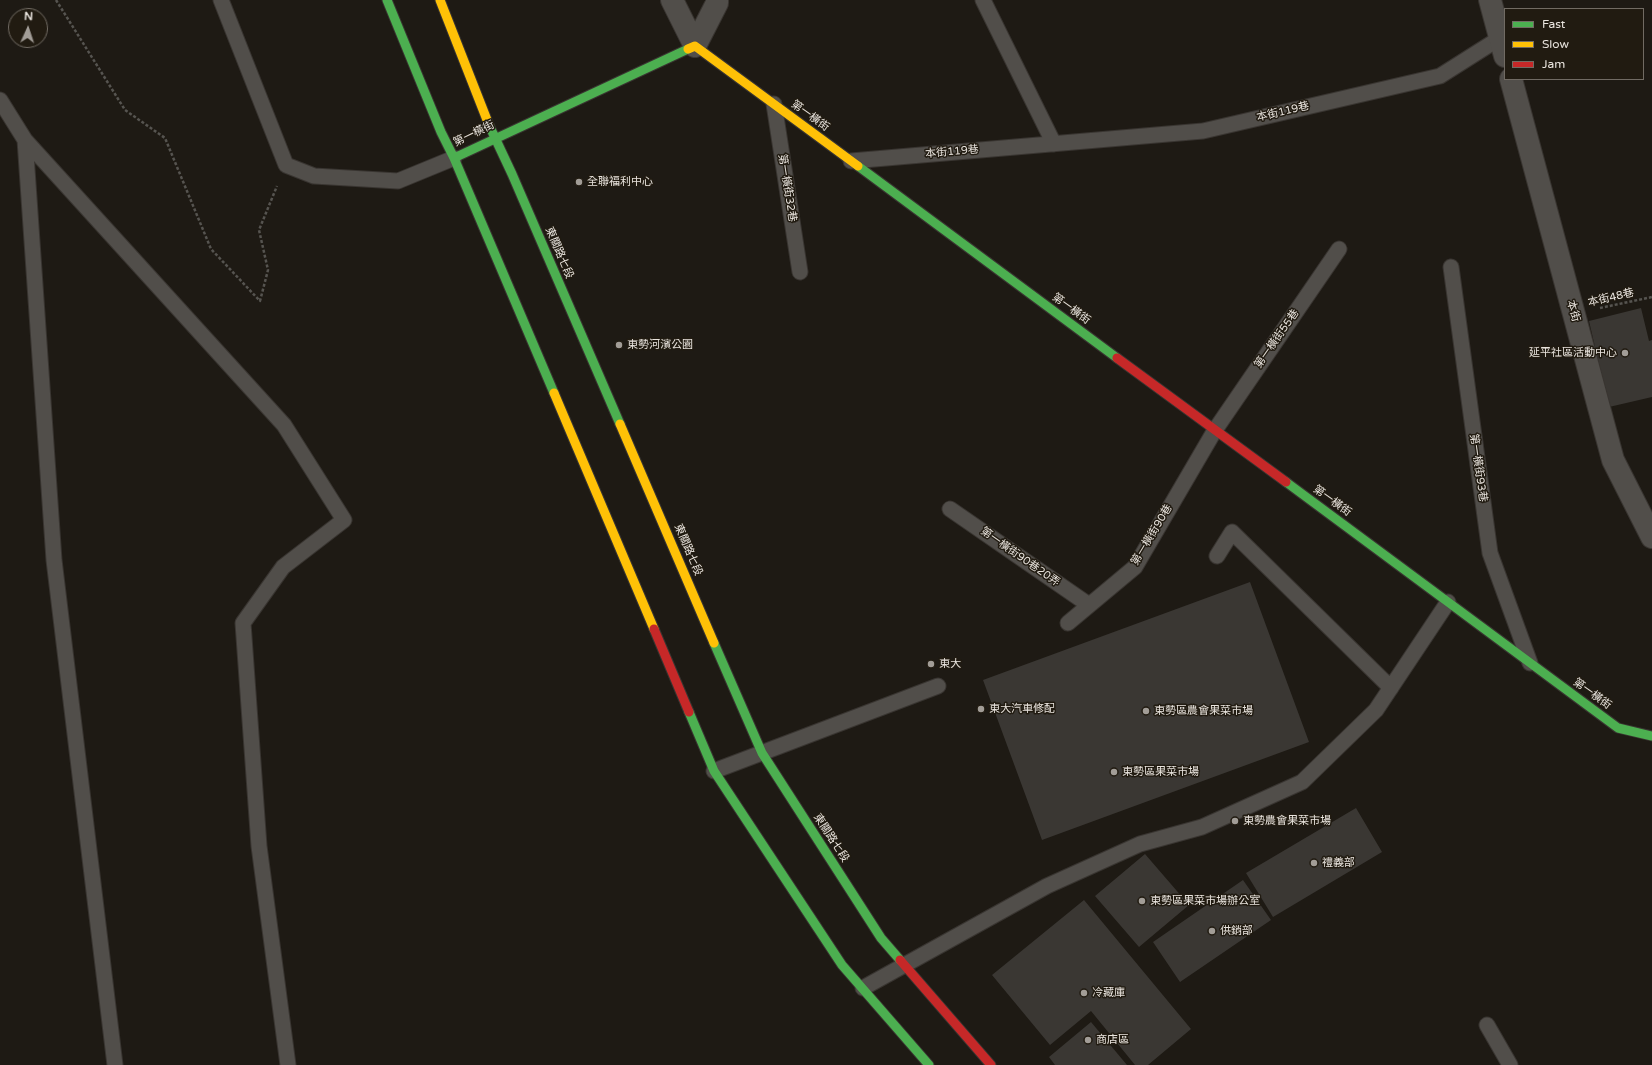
<!DOCTYPE html>
<meta charset="utf-8">
<style>
body{margin:0}
#map{position:relative;width:1652px;height:1065px;overflow:hidden;background:#1e1a14;font-family:"Varela Round",sans-serif}
canvas{display:block}
.legend{position:absolute;left:1504px;top:8px;width:140px;height:72px;box-sizing:border-box;background:#211b11;border:1px solid #716b63;margin:0;padding:5px 7px;list-style:none;font-size:12px;color:#e9e4de}
.legend li{display:flex;align-items:center;gap:8px;height:20px}
.legend b{width:20px;border:1px solid #716b63}
.north{position:absolute;left:8px;top:8px;width:40px;height:40px;box-sizing:border-box;background:#211b11;border:1px solid #716b63;border-radius:50%;rotate:3deg;font-size:11px;font-weight:700;line-height:16px;text-align:center;color:#e9e4de}
.north::after{content:'';display:block;margin:auto;width:14px;height:18px;background:#a29d97;clip-path:polygon(50% 0,100% 100%,50% 72%,0 100%)}
</style>
<div id="map">
<canvas width="1652" height="1065"></canvas>
<ul class="legend">
<li><b style="height:5px;background:#4caf50"></b>Fast</li>
<li><b style="height:5px;background:#ffc107"></b>Slow</li>
<li><b style="height:5px;background:#c62828"></b>Jam</li>
</ul>
<div class="north">N</div>
</div>
<script>
const ctx = document.querySelector('canvas').getContext('2d');
ctx.lineJoin = 'round';
function fill(path, color) { ctx.fillStyle = color; ctx.fill(path, 'evenodd'); }
function stroke(path, color, width, dash) { ctx.strokeStyle = color; ctx.lineWidth = width; ctx.lineCap = dash ? 'butt' : 'round'; ctx.setLineDash(dash || []); ctx.stroke(path); }
function write(font, color, halo, rows, align = 'center') {
  ctx.font = font + ' "Varela Round","Noto Sans TC",sans-serif'; ctx.lineWidth = 3; ctx.setLineDash([]); ctx.textBaseline = 'middle'; ctx.strokeStyle = halo; ctx.fillStyle = color; for (const [text, x, y, turn = 0] of rows) {
    ctx.save(); ctx.translate(x, y); ctx.rotate((+turn || 0) * Math.PI / 180); ctx.textAlign = isNaN(turn) ? turn : align; if (halo) ctx.strokeText(text, 0, 0); ctx.fillText(text, 0, 0); ctx.restore();
  }
}
const building = new Path2D(`
 M1641 308 1649 341 1652 340V397L1609 407 1589 321Z
 M1250 582 1309 742 1042 840 983 680Z
 M1356 808 1382 852 1273 917 1246 873Z
 M1145 854 1189 905 1139 947 1095 896Z
 M1243 880 1271 920 1180 982 1153 942Z
 M1084 900 1191 1029 1148 1065H1135L1091 1011 1050 1045 992 975Z
 M1091 1022 1127 1065H1055L1049 1057Z`);
const path = new Path2D(`
 M56 0 125 110 165 138 211 249 260 301 268 270 259 230 277 186
 M1600 308 1652 297`);
const lane = new Path2D(`
 M221 0 286 165 314 176 398 181 454 158
 M983 0 1054 144
 M0 100 25 140 284 425 344 520 283 567 243 623 259 846 288 1065
 M774 104 800 272
 M25 140 54 560 115 1065
 M851 161 1203 131 1440 76 1500 38
 M1451 267 1490 553 1530 663
 M950 509 1089 605
 M1217 556 1232 532 1391 688
 M1068 623 1135 567 1215 430 1339 249
 M714 771 938 686
 M863 988 1047 886 1140 844 1202 827 1302 782 1376 710 1448 602
 M1487 1025 1510 1065`);
const street = new Path2D(`
 M672 0 695 46
 M1490 0 1505 56
 M695 46 717 3V0
 M1511 79 1613 460 1652 537`);
const fast = new Path2D(`
 M387 0 441 132 454 158 554 393
 M489 125 512 174 620 424
 M454 158 688 49
 M858 166 1117 358
 M1286 482 1618 728 1652 736
 M714 643 762 753 881 938 900 960
 M689 712 714 771 842 965 929 1065`);
const slow = new Path2D(`
 M440 0 489 125
 M688 49 695 46 858 166
 M554 393 654 629
 M620 424 714 643`);
const jam = new Path2D(`
 M1117 358 1286 482
 M654 629 689 712
 M900 960 991 1065`);
const markers = [
 [579,182,4,"#a29d97"],
 [619,345,4,"#a29d97"],
 [1625,353,4,"#a29d97"],
 [931,664,4,"#a29d97"],
 [981,709,4,"#a29d97"],
 [1146,711,4,"#a29d97"],
 [1114,772,4,"#a29d97"],
 [1235,821,4,"#a29d97"],
 [1314,863,4,"#a29d97"],
 [1142,901,4,"#a29d97"],
 [1212,931,4,"#a29d97"],
 [1084,993,4,"#a29d97"],
 [1088,1040,4,"#a29d97"]
];
const streetNames = [
 ["本街119巷",1283,112,-13],
 ["第一橫街",810,116,36],
 ["第一橫街",474,134,-26],
 ["本街119巷",952,152,-5],
 ["第一橫街32巷",787,188,81],
 ["東關路七段",559,253,67],
 ["本街48巷",1611,298,-13],
 ["第一橫街",1071,309,36],
 ["本街",1573,311,75],
 ["第一橫街55巷",1277,339,-55],
 ["第一橫街93巷",1478,468,82],
 ["第一橫街",1332,501,36],
 ["第一橫街90巷",1152,535,-59],
 ["東關路七段",688,550,67],
 ["第一橫街90巷20弄",1020,557,35],
 ["第一橫街",1592,694,36],
 ["東關路七段",831,838,57]
];
const poiNames = [
 ["全聯福利中心",587,182],
 ["東勢河濱公園",627,345],
 ["延平社區活動中心",1617,353,"right"],
 ["東大",939,664],
 ["東大汽車修配",989,709],
 ["東勢區農會果菜市場",1154,711],
 ["東勢區果菜市場",1122,772],
 ["東勢農會果菜市場",1243,821],
 ["禮義部",1322,863],
 ["東勢區果菜市場辦公室",1150,901],
 ["供銷部",1220,931],
 ["冷藏庫",1092,993],
 ["商店區",1096,1040]
];
fill(building, '#3a3733');
stroke(lane, '#393531', 17);
stroke(street, '#393531', 24);
stroke(fast, '#393531', 11);
stroke(slow, '#393531', 11);
stroke(jam, '#393531', 11);
stroke(path, '#565450', 2.5, [3, 2]);
stroke(lane, '#514e4a', 15);
stroke(street, '#514e4a', 22);
stroke(fast, '#4caf50', 9);
stroke(slow, '#ffc107', 9);
stroke(jam, '#c62828', 9);
for (const [x, y, r, color] of markers) { const dot = new Path2D(); dot.arc(x, y, r, 0, 2 * Math.PI); ctx.fillStyle = color; ctx.fill(dot); stroke(dot, '#211b11', 1.5); }
write('11px', '#e9e4de', '#211b11', streetNames);
write('11px', '#e9e4de', '#211b11', poiNames, 'left');
</script>
